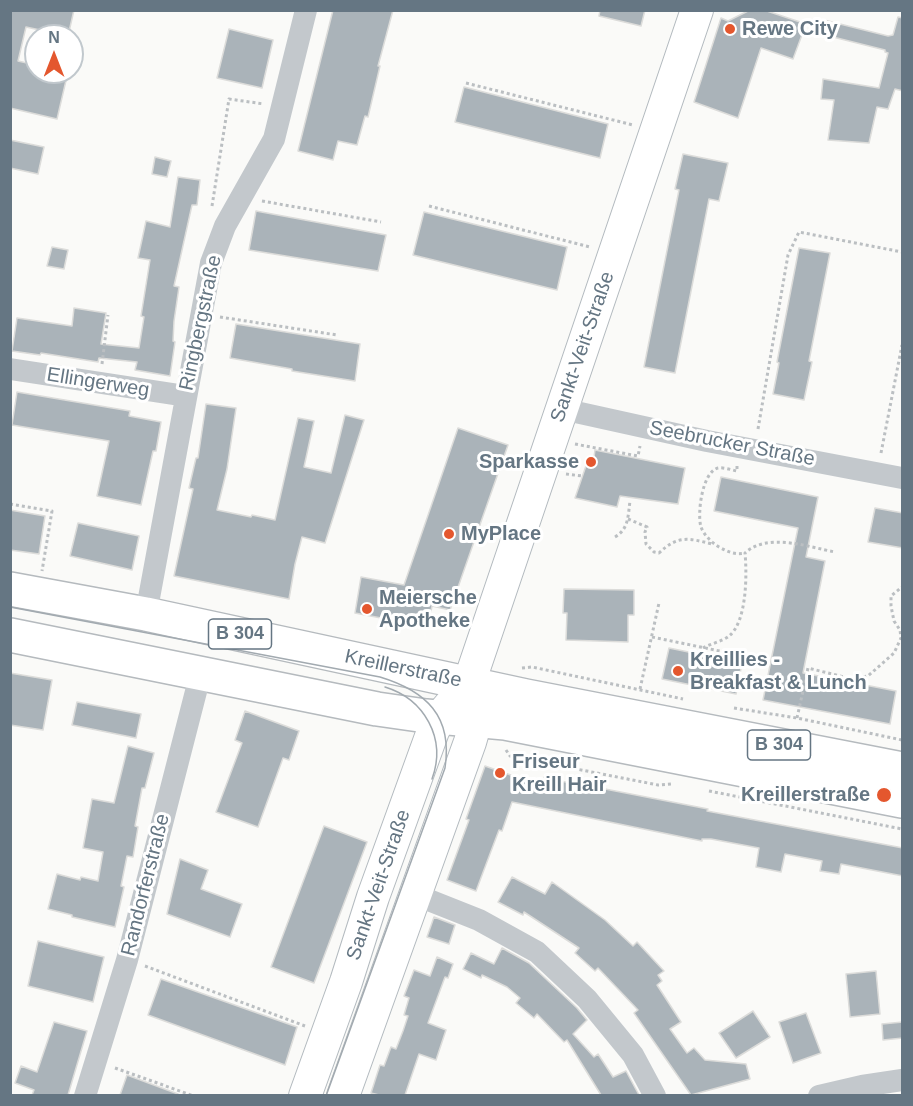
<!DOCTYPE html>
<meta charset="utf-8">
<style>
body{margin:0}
#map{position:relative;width:913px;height:1106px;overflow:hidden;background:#fafaf8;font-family:Arial,sans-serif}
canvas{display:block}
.frame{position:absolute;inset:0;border:12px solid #657683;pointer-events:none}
.north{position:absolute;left:24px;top:24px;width:60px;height:60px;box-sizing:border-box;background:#fff;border:2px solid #c1c8cd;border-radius:50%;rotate:0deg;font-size:16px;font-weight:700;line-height:24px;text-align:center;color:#657683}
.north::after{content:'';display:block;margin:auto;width:21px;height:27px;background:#e4572e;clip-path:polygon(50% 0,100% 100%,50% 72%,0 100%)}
</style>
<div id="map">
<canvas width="913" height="1106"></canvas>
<div class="frame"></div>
<div class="north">N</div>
</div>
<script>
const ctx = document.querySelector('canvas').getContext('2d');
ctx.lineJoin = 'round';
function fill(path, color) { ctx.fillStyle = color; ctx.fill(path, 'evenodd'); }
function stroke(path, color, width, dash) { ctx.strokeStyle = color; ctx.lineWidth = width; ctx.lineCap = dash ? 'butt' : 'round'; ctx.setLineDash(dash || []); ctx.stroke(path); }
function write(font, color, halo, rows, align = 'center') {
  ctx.font = font + ' Arial,sans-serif'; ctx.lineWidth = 6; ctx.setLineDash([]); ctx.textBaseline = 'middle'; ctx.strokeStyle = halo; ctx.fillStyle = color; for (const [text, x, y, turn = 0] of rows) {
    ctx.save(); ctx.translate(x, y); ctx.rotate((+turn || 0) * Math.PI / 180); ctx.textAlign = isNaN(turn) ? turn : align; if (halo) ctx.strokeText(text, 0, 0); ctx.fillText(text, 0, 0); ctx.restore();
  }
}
const building = new Path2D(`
 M10 10H74L68 36 26 27 18 61 36 65V72H68L57 119 10 108Z
 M333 10H393L378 66H380L368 117 365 116 357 145 338 141 333 160 298 151Z
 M600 10H645L641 26 599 16Z
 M750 10H764L806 24 793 59 761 48 738 118 694 102 721 18 728 21Z
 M898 17 903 18V91L895 89 888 109 877 107 869 143 828 140 834 100 821 99 823 79 879 88 888 53 885 52V50L821 34 824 20 888 36 893 35Z
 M229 29 273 40 262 88 217 78Z
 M464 87 608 124 600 158 455 122Z
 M10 140 44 147 38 174 10 168Z
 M683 154 728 163 719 201 709 199 675 373 644 367 679 190 675 189Z
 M155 157 171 161 167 177 152 174Z
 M178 177 200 180 197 205H192L174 286 179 287 174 321 173 341 175 342 170 376 135 370 137 362 99 358 98 362 41 353 40 355 12 351 17 318 72 326 74 308 106 313 101 344 139 348 144 317 141 316 150 260 138 258 146 221 170 227Z
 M256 211 386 235 378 271 249 250Z
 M424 212 567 247 557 290 413 255Z
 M52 247 68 250 64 269 47 266Z
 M799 248 830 253 809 361 812 362 804 400 773 394 779 363 777 362Z
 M236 324 360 344 355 381 292 371V369L230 358Z
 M17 392 130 411 129 416 161 422 156 451H153L141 505 97 496 109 441 12 425Z
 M206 404 236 408 227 469 217 510 251 517 252 515 275 520 298 418 314 421 304 467 331 473 345 415 364 420 325 543 302 537 295 564 289 599 174 576 193 489 189 488 196 458H198Z
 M458 428 508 445 450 610 432 606 428 627 355 613 361 577 404 585Z
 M595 450 685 468 678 504 620 496 617 507 575 498 589 457H594Z
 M721 477 818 497 806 557 825 561 803 673 896 691 890 724 763 700 798 528 714 511Z
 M875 508 903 513V548L868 542Z
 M10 510 45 516 39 554 10 550Z
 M78 523 139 536 132 570 70 556Z
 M564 589 634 590V615H628V642L566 640 567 613H563Z
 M669 648 742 663 736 694 662 679Z
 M10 673 52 680 43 730 10 725Z
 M77 702 141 714 136 738 72 725Z
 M245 711 299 731 289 760 283 758 258 827 216 812 242 743 235 740Z
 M128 746 154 753 145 788H142L135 826 138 827 133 857 127 856 121 886 124 887 115 927 72 917V915L48 909 57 874 80 880 81 877 98 881 103 852 83 848 92 799 114 803Z
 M485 766 542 786 544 777 605 791V789L708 809 707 811 903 848V876L841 864 839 874 820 871 822 861 785 854 781 872 756 867 759 848 711 839H702V841L512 802 502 831 499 830 476 891 447 880 469 820 466 819Z
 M324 826 367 842 314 983 271 967Z
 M180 859 208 870 201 889 242 904 230 937 167 914Z
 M512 877 545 894 552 882 605 920 633 946 637 942 664 971 658 975 662 981 657 985 681 1022 670 1029 687 1053 694 1048 705 1060 746 1064 750 1079 691 1095 634 1013 638 1010 598 968 595 971 575 953 579 948 524 912 523 915 498 902Z
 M434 917 455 925 449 944 427 937Z
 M38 941 104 957 93 1002 28 986Z
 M502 948 529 963 577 1008 587 1020 573 1034 594 1057 598 1054 613 1077 626 1071 639 1095H601L567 1040 564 1042 537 1014 534 1018 516 1003 520 998 507 987 482 975 481 978 463 969 471 953 494 964Z
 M437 957 453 964 448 978 445 977 428 1023 446 1030 436 1060 419 1054 405 1095H379L371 1093 380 1065 384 1066 391 1047 396 1049 403 1031 408 1016 404 1015 409 998 404 996 414 970 430 976Z
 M876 971 880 1014 850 1017 846 974Z
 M161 979 297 1027 285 1065 148 1015Z
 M753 1011 770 1037 736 1058 719 1033Z
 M806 1013 821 1053 793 1063 779 1022Z
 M54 1022 87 1031 68 1095H32L34 1090 15 1083 21 1066 37 1072Z
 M903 1022V1038L883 1040 882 1024Z
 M127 1075 178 1094 177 1095H120Z`);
const path = new Path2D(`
 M466 83 633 125
 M262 201 381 222
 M212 206 229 99 264 104
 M429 206 590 247
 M220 317 337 335
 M102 364 108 315
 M758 429 788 255 799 232 902 252
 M575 444 638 456 640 446
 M881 453 902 345
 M737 466V471C732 470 723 467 718 468 702 472 697 514 701 527 704 535 711 542 719 547 728 552 735 555 745 553
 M566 474 582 476
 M10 504 52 511 42 571
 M628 519 647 527 645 532 646 544 654 552 659 553C678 535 688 538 712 544
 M615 537C629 529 628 515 630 501
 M652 637 744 656
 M703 648C710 644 723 641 729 636 747 622 747 574 745 553 768 532 808 547 835 552
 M522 668 532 667 683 699
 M640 689 659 603
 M734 708 797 718 902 740
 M797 718 808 668 852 679 868 676 894 653 901 638 900 630 894 621 891 606V596L902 587
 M506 750 510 756 658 785 671 784
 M709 791 902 829
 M145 966 305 1026
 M115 1068 194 1096`);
const street = new Path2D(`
 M10 369 186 396
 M562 409 707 441 902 478
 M146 614 211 263 225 226 274 139 306 10
 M416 895 479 920 537 952 587 999 633 1055 655 1096
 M85 1096 127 960 201 672
 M819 1096 862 1086 902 1080`);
const secondary = new Path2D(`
 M305 1096 346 982 373 897 433 731 440 717 469 683 697 10
 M343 1096 470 742 476 721 472 696`);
const primary = new Path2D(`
 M10 589 146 614 526 696 902 769
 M10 635 377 709 426 716 505 723 902 801`);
const tram = new Path2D(`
 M10 607 380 677C426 691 453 716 445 768L326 1096
 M385 687C424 699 447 738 432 779`);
const markers = [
 [730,29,6,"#e4572e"],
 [591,462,6,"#e4572e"],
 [449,534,6,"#e4572e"],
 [367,609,6,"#e4572e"],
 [678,671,6,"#e4572e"],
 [500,773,6,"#e4572e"],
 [884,795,8,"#e4572e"]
];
const shields = [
 [240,634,63],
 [779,745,63]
];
const shieldNames = [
 ["B 304",240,634],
 ["B 304",779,745]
];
const poiNames = [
 ["Rewe City",742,29],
 ["Sparkasse",579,462,"right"],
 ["MyPlace",461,534],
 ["Meiersche",379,598],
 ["Apotheke",379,621],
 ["Kreillies -",690,660],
 ["Breakfast & Lunch",690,683],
 ["Friseur",512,762],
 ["Kreill Hair",512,785],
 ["Kreillerstraße",870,795,"right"]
];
const streetNames = [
 ["Ringbergstraße",201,323,-78],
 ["Sankt-Veit-Straße",583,347,-71],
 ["Ellingerweg",98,383,9],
 ["Seebrucker Straße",732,444,11],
 ["Kreillerstraße",403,669,12],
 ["Randorferstraße",146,885,-76],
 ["Sankt-Veit-Straße",379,885,-71]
];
fill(building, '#aab3b9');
stroke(building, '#dcdcda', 1.5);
stroke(secondary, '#b3babf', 34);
stroke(primary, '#b5babe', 36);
stroke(path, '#bbbfc2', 3, [3, 3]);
stroke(street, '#c3c8cc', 22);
stroke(secondary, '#fff', 32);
stroke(primary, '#fff', 33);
stroke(tram, '#a2aab0', 1.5);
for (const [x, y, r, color] of markers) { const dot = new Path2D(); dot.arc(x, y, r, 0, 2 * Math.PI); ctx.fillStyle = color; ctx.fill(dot); stroke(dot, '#fff', 2); }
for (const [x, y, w] of shields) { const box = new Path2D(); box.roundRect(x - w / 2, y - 15, w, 30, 4.5); ctx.fillStyle = '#fff'; ctx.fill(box); stroke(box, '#657683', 1.5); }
write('bold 18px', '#657683', null, shieldNames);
write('bold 20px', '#657683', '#fff', poiNames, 'left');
write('20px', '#657683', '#fff', streetNames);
</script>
